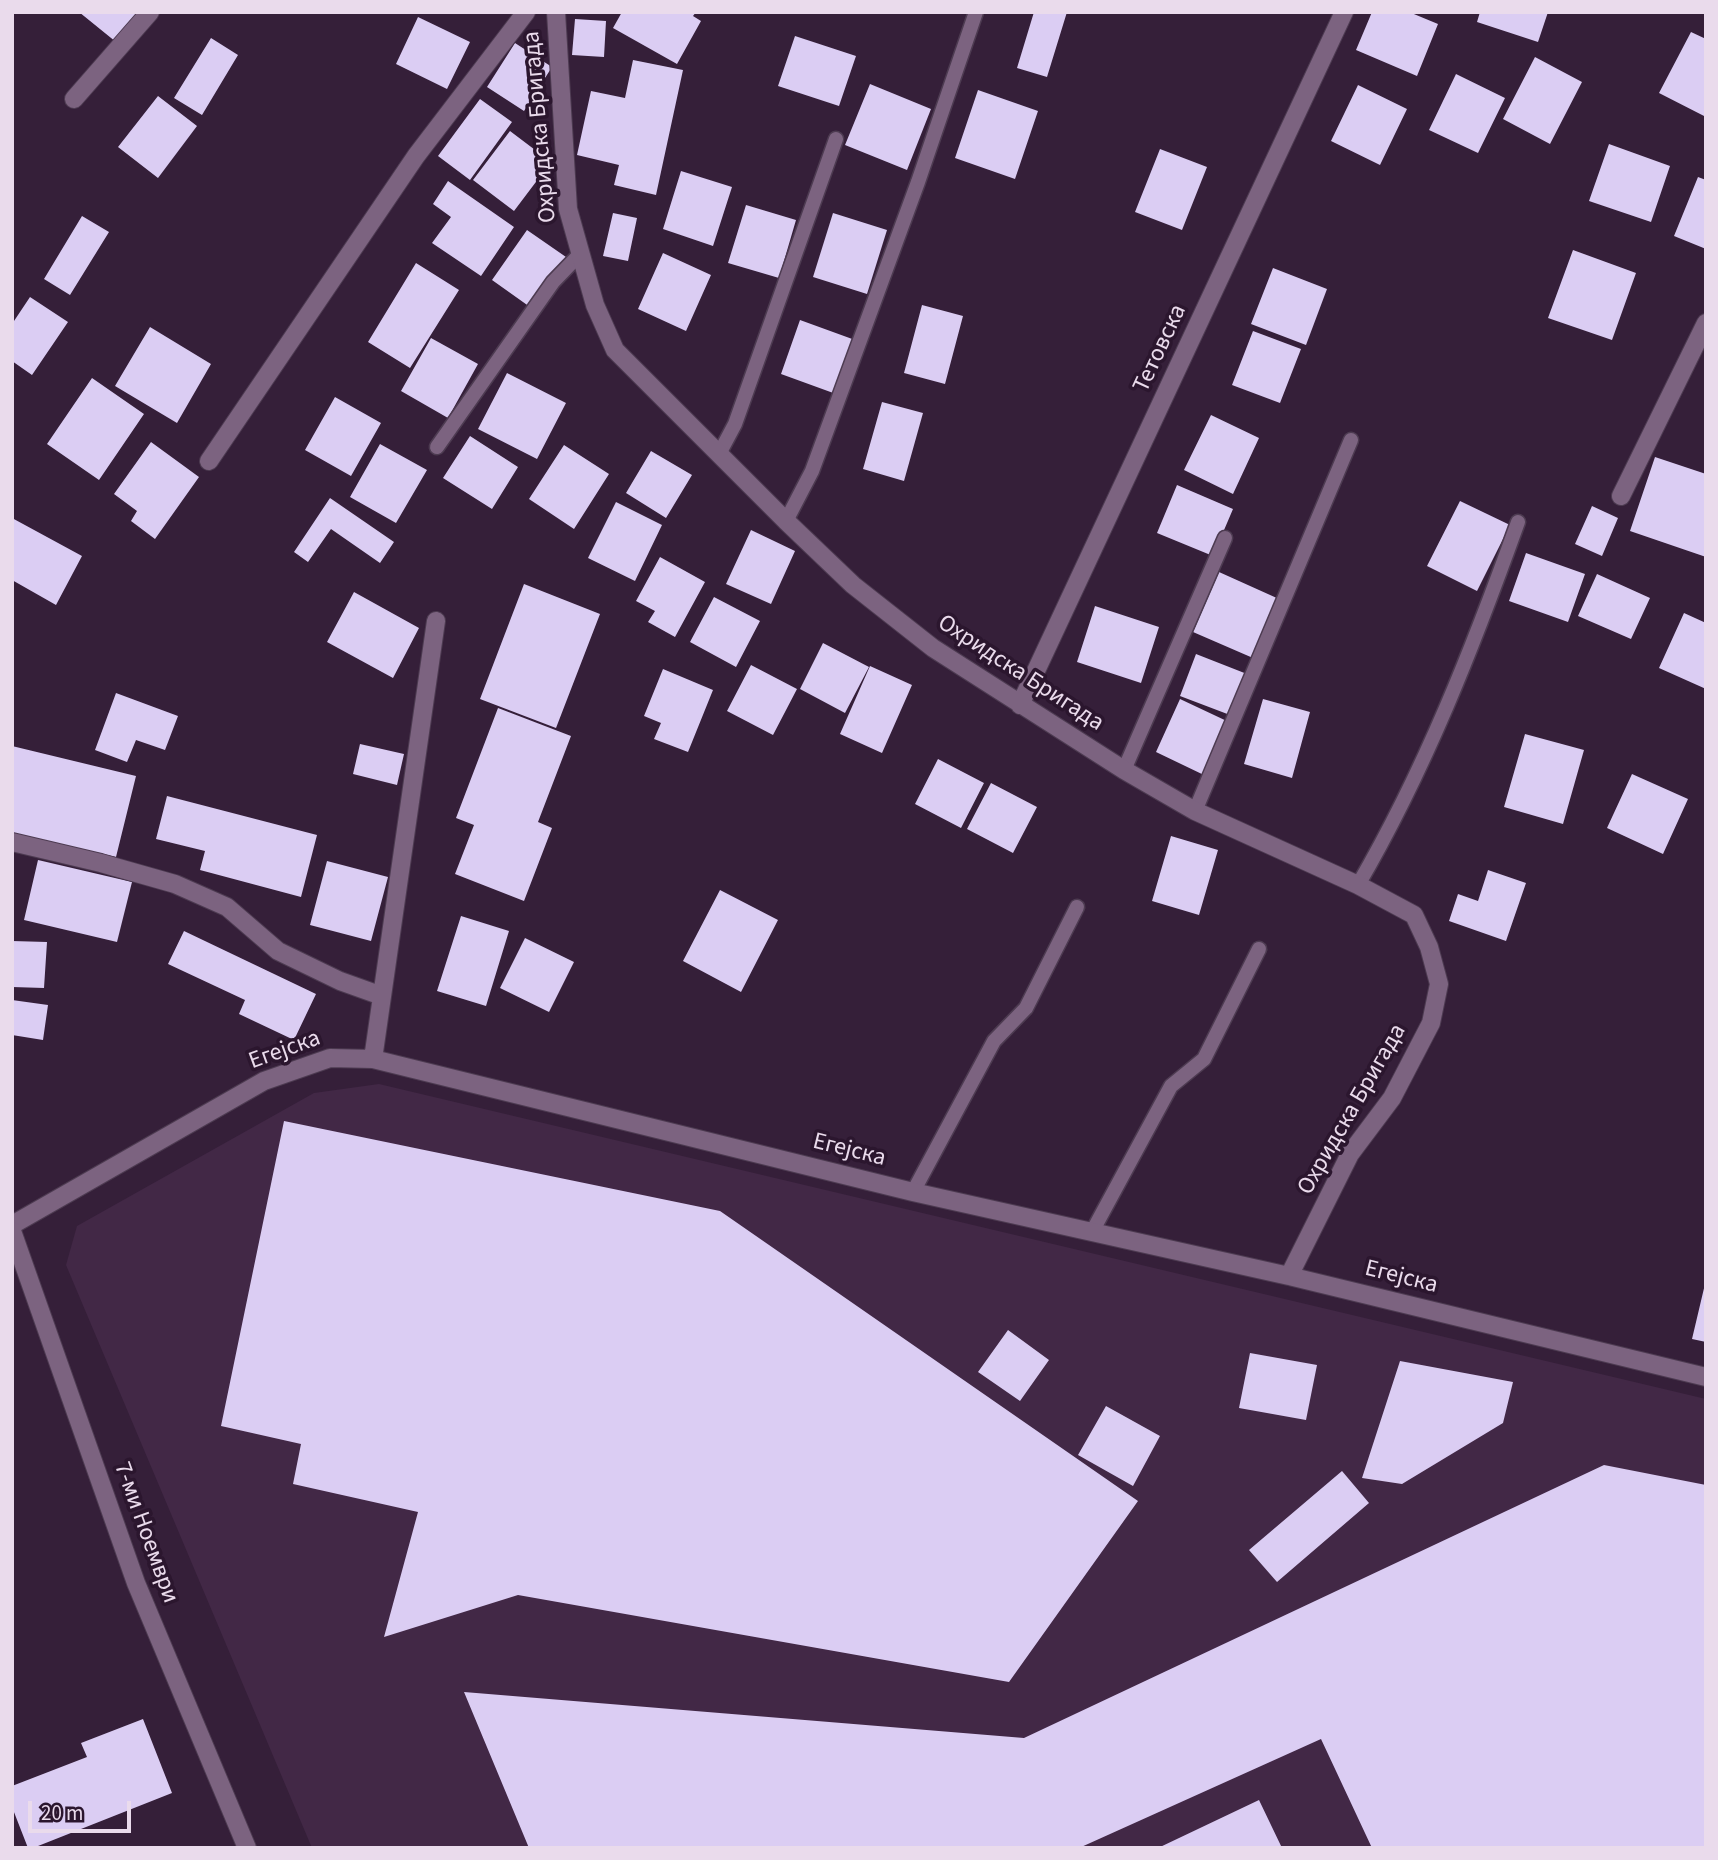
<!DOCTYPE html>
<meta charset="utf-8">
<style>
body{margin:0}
#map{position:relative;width:1718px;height:1860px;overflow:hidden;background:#351f39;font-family:"Source Sans 3",sans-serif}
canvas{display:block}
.frame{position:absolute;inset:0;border:14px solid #eadbec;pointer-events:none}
.scale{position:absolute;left:28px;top:1801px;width:103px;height:32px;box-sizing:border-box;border:4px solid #eadbec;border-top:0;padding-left:9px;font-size:21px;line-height:24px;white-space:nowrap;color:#eadbec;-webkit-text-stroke:5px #2b162e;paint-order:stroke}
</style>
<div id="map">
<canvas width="1718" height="1860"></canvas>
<div class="frame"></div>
<div class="scale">20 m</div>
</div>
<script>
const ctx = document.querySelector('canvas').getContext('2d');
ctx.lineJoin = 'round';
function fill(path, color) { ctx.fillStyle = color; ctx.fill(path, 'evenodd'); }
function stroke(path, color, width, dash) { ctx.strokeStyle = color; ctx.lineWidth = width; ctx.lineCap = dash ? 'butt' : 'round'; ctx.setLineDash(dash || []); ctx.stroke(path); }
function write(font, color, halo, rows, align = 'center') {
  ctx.font = font + ' "Source Sans 3",sans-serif'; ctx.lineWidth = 7; ctx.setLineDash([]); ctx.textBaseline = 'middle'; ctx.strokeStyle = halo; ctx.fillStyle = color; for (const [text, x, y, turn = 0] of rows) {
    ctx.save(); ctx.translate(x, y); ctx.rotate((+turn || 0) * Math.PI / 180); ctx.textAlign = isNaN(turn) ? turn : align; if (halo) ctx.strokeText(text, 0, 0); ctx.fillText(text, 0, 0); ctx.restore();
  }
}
const built = new Path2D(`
 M379 1084 1706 1399V1848H312L66 1265 77 1226 314 1093Z`);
const building = new Path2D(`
 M79 12H139L116 42Z
 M622 12H696L693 16 701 21 677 64 613 28Z
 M1034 12H1067L1047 77 1017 68Z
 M1372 12H1409L1438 24 1417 76 1356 50Z
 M1480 12H1548L1538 42 1477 22Z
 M418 17 470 42 447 89 396 64Z
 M575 19 606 21 604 57 572 55Z
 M1691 32 1706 39V117L1659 93Z
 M795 36 856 56 839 106 778 86Z
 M211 38 238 55 202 115 174 98Z
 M515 43 552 67 524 111 487 87Z
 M1535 57 1582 82 1550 144 1503 119Z
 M633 60 683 70 656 195 614 185 619 165 577 155 591 91 625 98Z
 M1456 74 1505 98 1478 153 1429 130Z
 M870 84 931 109 907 170 845 145Z
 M1358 85 1407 109 1380 165 1331 141Z
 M978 90 1038 111 1015 179 955 158Z
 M158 96 197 126 158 178 118 147Z
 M480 99 512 122 470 180 438 156Z
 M510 131 551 162 514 211 473 180Z
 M1609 144 1670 166 1651 222 1589 201Z
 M1160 149 1207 167 1182 230 1135 212Z
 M681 171 732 187 713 246 663 229Z
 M1698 177 1706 180V249L1674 236Z
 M448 181 514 227 481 276 432 243 451 217 433 204Z
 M746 205 796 220 779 278 728 263Z
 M613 213 637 218 628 261 603 256Z
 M833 213 887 230 867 294 813 277Z
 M82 216 109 232 70 295 44 279Z
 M527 230 566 257 530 307 492 280Z
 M1573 250 1636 273 1612 340 1548 318Z
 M663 253 711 275 686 331 638 309Z
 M416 263 459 290 410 368 368 342Z
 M1273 268 1327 289 1306 345 1251 324Z
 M30 297 68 322 32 375 12 361V324Z
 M922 305 963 316 945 384 904 373Z
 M800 320 855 340 836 394 781 374Z
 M150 327 211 364 177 423 115 386Z
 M1253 331 1301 349 1280 403 1232 385Z
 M431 338 478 364 448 418 401 391Z
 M507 373 566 403 537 459 478 429Z
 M92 378 144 414 99 480 47 444Z
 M335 397 381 423 351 476 305 450Z
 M882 402 923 413 904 481 863 469Z
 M1211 415 1259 438 1233 494 1184 470Z
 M470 436 518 467 492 509 443 478Z
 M151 442 199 477 155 539 131 521 137 511 114 494Z
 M380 444 427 470 396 523 350 497Z
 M564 445 609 474 574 529 529 499Z
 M651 451 692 475 666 518 626 493Z
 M1655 457 1706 474V557L1630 531Z
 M1177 485 1233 509 1213 556 1157 533Z
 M330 498 394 542 380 563 331 529 308 562 294 552Z
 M1460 501 1510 525 1477 591 1427 566Z
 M616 502 662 525 635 581 588 558Z
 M1592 506 1618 518 1602 556 1575 544Z
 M12 518 82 556 56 605 12 580Z
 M751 530 795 551 771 604 726 584Z
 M1526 553 1585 574 1568 622 1509 601Z
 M660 557 705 582 675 637 648 622 655 611 636 601Z
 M1219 572 1279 599 1253 658 1193 632Z
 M1597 574 1650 598 1631 639 1578 616Z
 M524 584 600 614 556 728 480 699Z
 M354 592 419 628 393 678 327 642Z
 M714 597 760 621 736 667 690 642Z
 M1095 606 1159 627 1141 683 1077 662Z
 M1684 613 1706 623V689L1659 668Z
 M823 643 869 667 845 713 800 689Z
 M1196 654 1247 674 1230 715 1180 696Z
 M751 665 797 689 773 735 727 711Z
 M870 666 912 685 882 753 840 734Z
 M663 669 713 690 688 752 654 739 661 723 644 716Z
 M116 693 178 716 165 750 136 740 127 762 95 750Z
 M1180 699 1231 723 1206 776 1156 752Z
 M1263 699 1310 712 1292 778 1244 764Z
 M498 708 571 736 538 822 552 828 524 901 455 874 474 825 456 818Z
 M1525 734 1584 750 1563 824 1504 807Z
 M360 744 404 754 397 785 353 774Z
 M12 746 136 776 116 857 12 833Z
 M938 759 984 783 961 828 915 804Z
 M1632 774 1688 799 1663 854 1607 828Z
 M991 783 1037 807 1013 853 967 829Z
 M167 796 317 835 301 897 200 870 205 851 156 839Z
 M1171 836 1218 850 1199 915 1152 901Z
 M38 860 132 882 117 942 24 920Z
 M327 861 388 877 371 941 310 925Z
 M1488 870 1526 883 1506 941 1449 921 1458 894 1478 901Z
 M720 890 778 920 741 992 683 961Z
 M461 916 509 931 486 1006 437 991Z
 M184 931 316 994 294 1040 239 1014 245 1000 168 964Z
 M525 938 574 962 549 1012 500 988Z
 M12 941 47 942 44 988 12 987Z
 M12 1000 48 1005 43 1040 12 1035Z
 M284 1121 720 1211 1138 1501 1009 1682 518 1595 384 1637 418 1512 293 1484 301 1444 221 1426Z
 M1705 1284H1706V1342L1692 1339Z
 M1008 1330 1049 1360 1020 1401 978 1372Z
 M1250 1353 1317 1365 1306 1420 1239 1408Z
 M1400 1361 1513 1382 1503 1423 1402 1484 1362 1478Z
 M1106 1406 1160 1436 1133 1486 1078 1455Z
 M1604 1465 1706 1485V1848H1372L1321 1739 1079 1848H529L464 1692 1024 1738Z
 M1342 1471 1369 1503 1277 1582 1249 1550Z
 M143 1719 172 1793 33 1848H28L12 1807V1786L87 1757 81 1743Z
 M1259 1800 1282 1848H1158Z`);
const lane = new Path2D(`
 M437 447 553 282 581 253
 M719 454 735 424 836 139
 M786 521 812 471 918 182 976 12
 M1124 770 1225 538
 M1195 811 1351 440
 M1358 885C1425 770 1473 647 1518 522
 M913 1192 994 1041 1026 1008 1077 907
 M1092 1232 1171 1086 1204 1059 1259 949`);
const street = new Path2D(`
 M556 12 568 209 595 305 615 350 786 521 853 585 933 648 1124 770 1195 811 1358 885 1414 915 1429 947 1439 984 1431 1023 1392 1098 1350 1154 1289 1276
 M74 99 150 12
 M209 461 416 156 526 12
 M1621 496 1706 323
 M1020 705 1344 12
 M12 842 101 863 175 884 227 907 278 951 340 981 382 996
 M373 1059 436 621
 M12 1225 264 1081 330 1058 373 1059 913 1192 1289 1276 1706 1377`);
const secondary = new Path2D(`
 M12 1231 136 1583 247 1848`);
const streetNames = [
 ["Охридска Бригада",541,127,-95],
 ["Тетовска",1161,349,-65],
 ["Охридска Бригада",1020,674,33],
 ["Егејска",285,1051,-20],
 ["Охридска Бригада",1353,1110,-60],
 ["Егејска",849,1151,14],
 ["Егејска",1401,1278,14],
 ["7-ми Ноември",145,1533,70]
];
fill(built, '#422846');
fill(building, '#dbcdf3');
stroke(lane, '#4d3b51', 17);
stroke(street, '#4d3b51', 20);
stroke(secondary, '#4d3b51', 20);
stroke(lane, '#7c6380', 14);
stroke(street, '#7c6380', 18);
stroke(secondary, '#7c6380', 18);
write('24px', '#eadbec', '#2b162e', streetNames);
</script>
